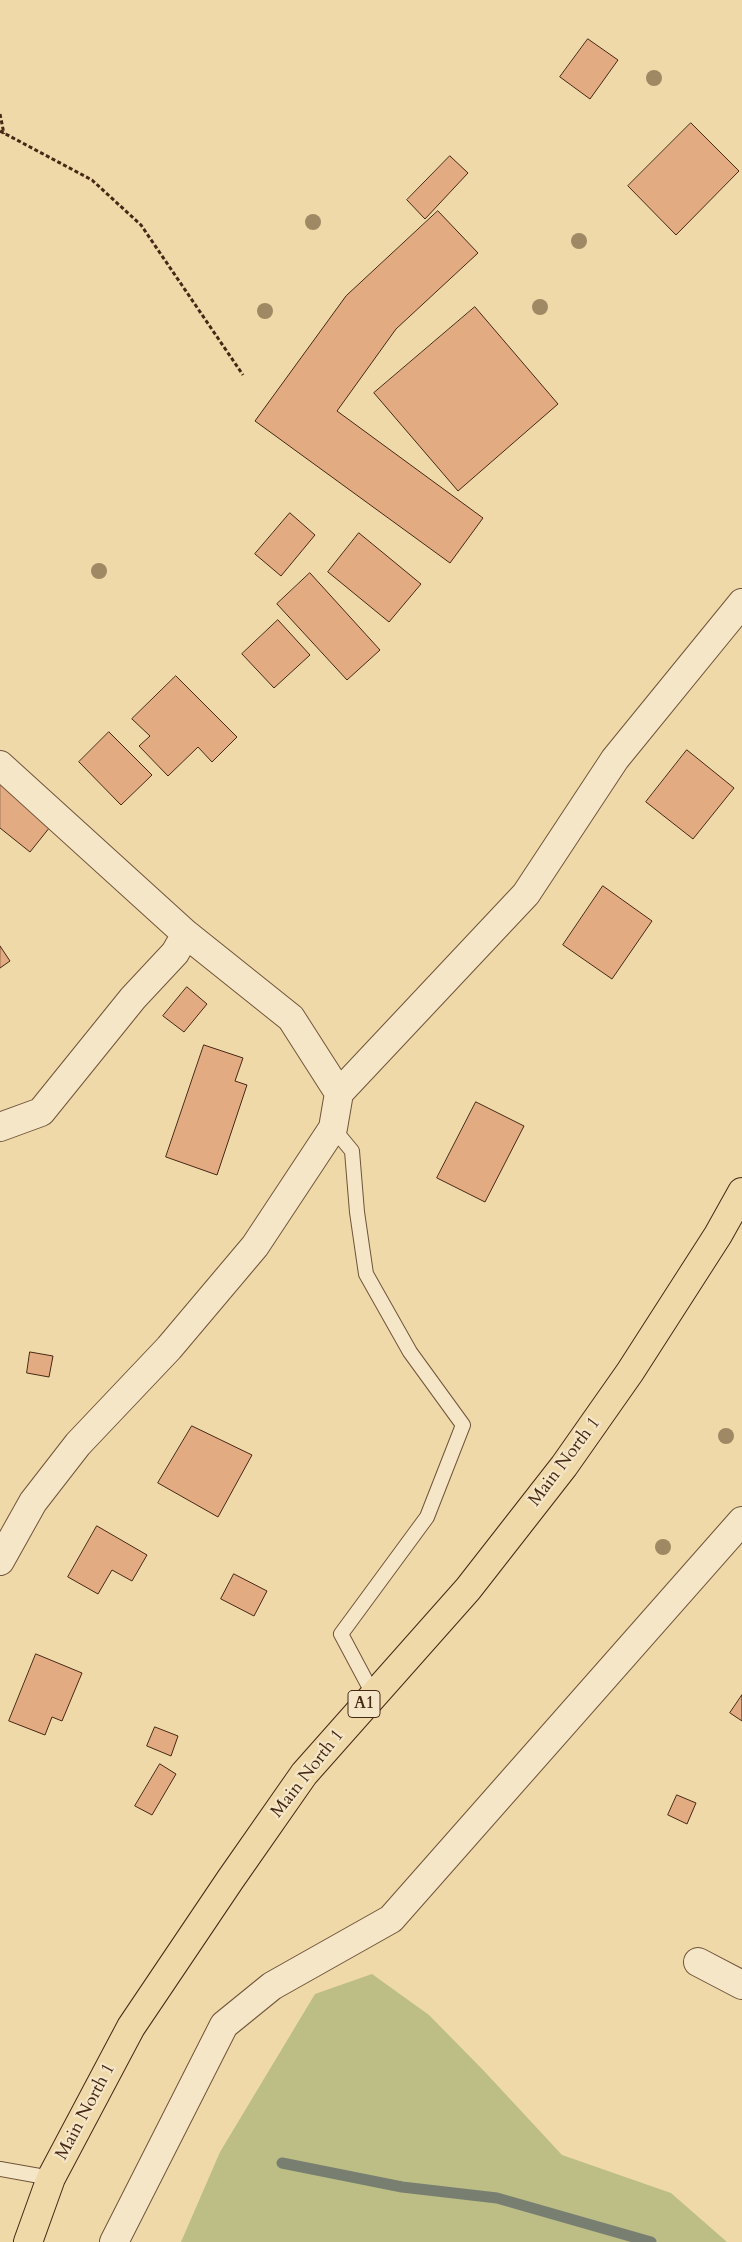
<!DOCTYPE html>
<style>
body{margin:0}
canvas{display:block;background:#efd9a9}
</style>
<canvas width="742" height="2242"></canvas>
<script>
const ctx = document.querySelector('canvas').getContext('2d');
ctx.lineJoin = 'round';
function fill(path, color) { ctx.fillStyle = color; ctx.fill(path, 'evenodd'); }
function stroke(path, color, width, dash) { ctx.strokeStyle = color; ctx.lineWidth = width; ctx.lineCap = dash ? 'butt' : 'round'; ctx.setLineDash(dash || []); ctx.stroke(path); }
function write(font, color, halo, rows, align = 'center') {
  ctx.font = font + ' Cardo,serif'; ctx.lineWidth = 4.5; ctx.setLineDash([]); ctx.textBaseline = 'middle'; ctx.strokeStyle = halo; ctx.fillStyle = color; for (const [text, x, y, turn = 0] of rows) {
    ctx.save(); ctx.translate(x, y); ctx.rotate((+turn || 0) * Math.PI / 180); ctx.textAlign = isNaN(turn) ? turn : align; if (halo) ctx.strokeText(text, 0, 0); ctx.fillText(text, 0, 0); ctx.restore();
  }
}
const green = new Path2D(`
 M372 1974 429 2015 484 2071 562 2155 671 2193 727 2242H181L220 2152 315 1994Z`);
const stream = new Path2D(`
 M282 2163 402 2187 497 2198 651 2242`);
const building = new Path2D(`
 M588 39 618 60 590 99 560 77Z
 M691 123 739 171 676 235 628 186Z
 M450 156 468 173 425 219 407 200Z
 M438 211 478 253 396 329 337 411 483 518 450 563 255 421 346 296Z
 M475 307 558 404 458 491 374 393Z
 M290 513 315 535 281 576 255 554Z
 M359 533 421 584 389 622 328 572Z
 M310 573 380 650 347 680 277 604Z
 M278 620 310 655 274 688 242 654Z
 M176 676 237 737 212 762 198 747 168 776 139 746 150 736 132 719Z
 M109 732 152 775 121 805 79 762Z
 M687 750 734 788 693 839 646 802Z
 M0 779 54 822 30 852 0 828Z
 M603 886 652 921 612 979 563 945Z
 M0 946 10 961 0 968Z
 M187 987 207 1004 184 1032 163 1016Z
 M204 1045 243 1058 235 1081 247 1085 217 1175 166 1157Z
 M476 1102 524 1126 485 1202 437 1178Z
 M30 1352 53 1356 49 1377 27 1373Z
 M192 1426 252 1455 218 1517 158 1483Z
 M97 1526 147 1555 132 1581 112 1570 98 1594 68 1577Z
 M234 1574 267 1591 254 1616 221 1599Z
 M36 1654 82 1673 62 1721 52 1717 45 1735 9 1721Z
 M742 1695V1721L730 1713Z
 M155 1727 178 1736 171 1756 147 1746Z
 M160 1764 176 1774 152 1815 135 1806Z
 M677 1795 696 1803 687 1824 668 1815Z`);
const path = new Path2D(`
 M0 114 4 134
 M0 131 92 180 141 225 243 375`);
const service = new Path2D(`
 M333 1128 352 1151 357 1212 366 1274 410 1352 463 1425 427 1517 341 1634 373 1694
 M0 2169 51 2178`);
const minor = new Path2D(`
 M0 765 186 934 291 1018 339 1093
 M0 1127 41 1112 133 998 175 953 186 934
 M0 1561 33 1502 78 1444 169 1348 255 1246 333 1128 339 1093 526 894 615 759 742 603
 M698 1962 742 1985
 M114 2242 224 2025 272 1986 391 1919 742 1521`);
const primary = new Path2D(`
 M28 2242 51 2178 131 2027 230 1880 304 1774 468 1589 564 1466 630 1372 718 1235 742 1192`);
const trees = [
 [654,78],
 [313,222],
 [579,241],
 [540,307],
 [265,311],
 [99,571],
 [726,1436],
 [663,1547]
];
const shields = [
 [364,1704,32]
];
const shieldNames = [
 ["A1",364,1704]
];
const streetNames = [
 ["Main North 1",565,1462,-53],
 ["Main North 1",308,1774,-52],
 ["Main North 1",86,2112,-62]
];
fill(green, '#bcbe86');
stroke(stream, '#787f71', 11);
fill(building, '#e2ab82');
stroke(building, '#462815', 1);
stroke(service, '#70543a', 16);
stroke(minor, '#70543a', 30);
stroke(primary, '#462815', 30);
stroke(path, '#462815', 3, [4, 2.5]);
stroke(service, '#f5e6c7', 14);
stroke(minor, '#f5e6c7', 28);
stroke(primary, '#efd9a9', 28);
ctx.fillStyle = '#9f8864';
for (const [x, y] of trees) { ctx.beginPath(); ctx.arc(x, y, 8, 0, 2 * Math.PI); ctx.fill(); }
for (const [x, y, w] of shields) { const box = new Path2D(); box.roundRect(x - w / 2, y - 13.5, w, 27, 4); ctx.fillStyle = '#f5e6c7'; ctx.fill(box); stroke(box, '#462815', 1); }
write('bold 16px', '#462815', null, shieldNames);
write('18px', '#462815', '#f5e6c7', streetNames);
</script>
